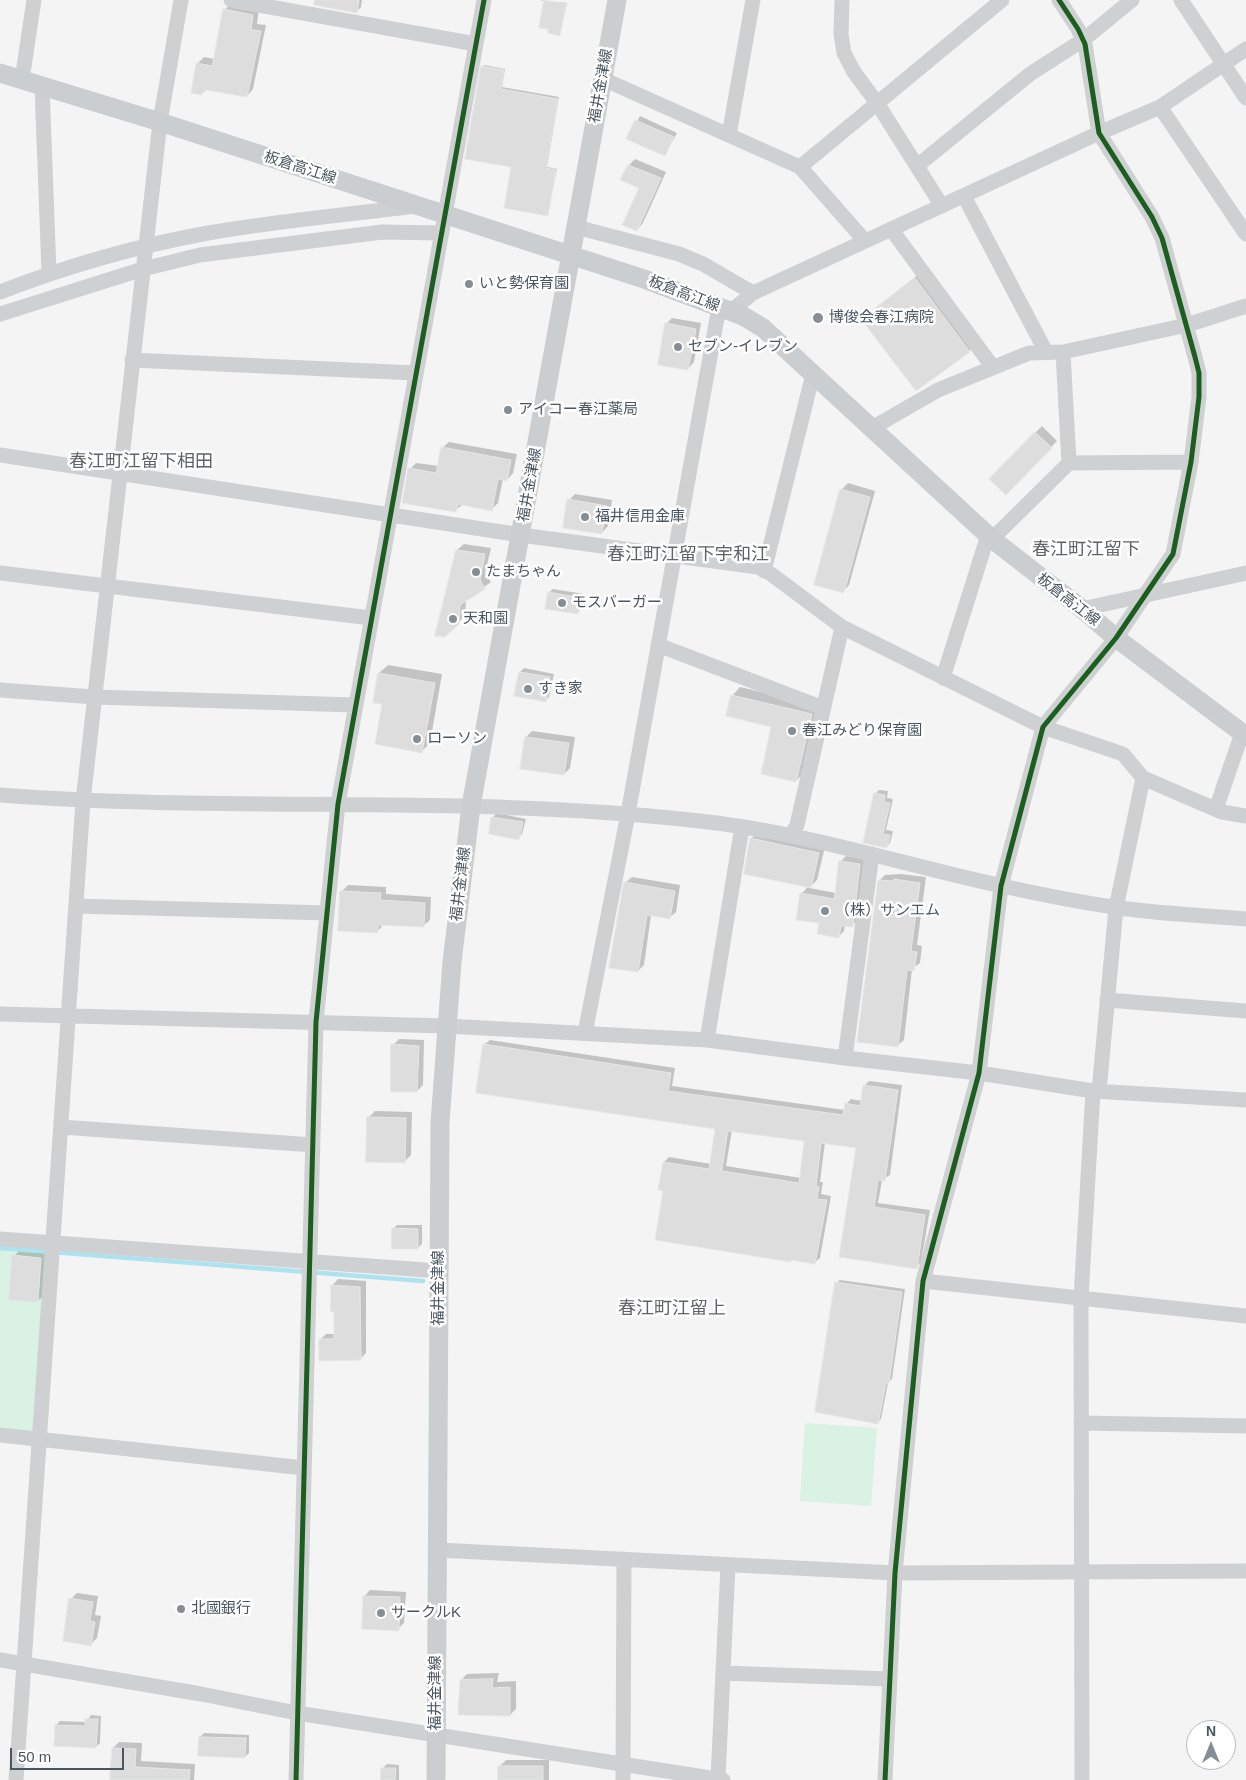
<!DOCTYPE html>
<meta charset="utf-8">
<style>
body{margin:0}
#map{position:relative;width:1246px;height:1780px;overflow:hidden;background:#f4f4f4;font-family:Helvetica,sans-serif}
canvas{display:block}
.north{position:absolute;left:1186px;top:1720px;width:50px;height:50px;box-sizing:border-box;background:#fff;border:1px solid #b7bbc0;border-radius:50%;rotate:0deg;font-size:14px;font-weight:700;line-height:20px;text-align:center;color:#4a5661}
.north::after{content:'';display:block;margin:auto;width:18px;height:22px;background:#868d94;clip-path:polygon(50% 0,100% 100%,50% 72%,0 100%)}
.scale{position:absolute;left:10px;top:1748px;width:114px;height:22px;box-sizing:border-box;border:2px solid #4a5661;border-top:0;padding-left:6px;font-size:15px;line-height:18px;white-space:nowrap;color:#4a5661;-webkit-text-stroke:4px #fff;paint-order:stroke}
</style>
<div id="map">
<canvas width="1246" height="1780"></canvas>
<div class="north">N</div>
<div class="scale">50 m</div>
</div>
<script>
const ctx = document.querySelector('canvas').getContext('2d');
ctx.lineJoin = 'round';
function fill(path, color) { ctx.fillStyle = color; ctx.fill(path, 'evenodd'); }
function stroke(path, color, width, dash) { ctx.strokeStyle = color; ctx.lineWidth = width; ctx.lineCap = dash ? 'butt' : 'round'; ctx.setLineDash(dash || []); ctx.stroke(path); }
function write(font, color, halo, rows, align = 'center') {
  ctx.font = font + ' Helvetica,"Noto Sans JP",sans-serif'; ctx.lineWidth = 5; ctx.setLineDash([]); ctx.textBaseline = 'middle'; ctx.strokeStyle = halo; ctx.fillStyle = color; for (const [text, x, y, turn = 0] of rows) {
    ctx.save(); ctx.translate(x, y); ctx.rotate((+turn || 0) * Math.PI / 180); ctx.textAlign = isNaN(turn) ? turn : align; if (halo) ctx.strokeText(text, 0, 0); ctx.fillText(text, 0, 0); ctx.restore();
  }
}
const green = new Path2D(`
 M0 1239 52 1243 38 1439 0 1435Z
 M805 1423 877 1428 871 1506 800 1501Z`);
const shadow = new Path2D(`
 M321 0H362L361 7 356 12Z
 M540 0 567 3 560 34 545 2Z
 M231 4 259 8 257 24 266 25 253 89 247 96 197 64 204 57 215 59 224 10Z
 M484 65 505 69 502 87 559 97 547 167 557 169 548 214 512 166 483 67Z
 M640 116 677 133 665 155 628 138Z
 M635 159 666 172 643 223 637 230 640 187 622 179 629 165Z
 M924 270 977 342 969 351 863 319Z
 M672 318 701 323 694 362 688 369 666 324Z
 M1042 426 1057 441 1006 493 990 479Z
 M449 442 517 454 513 473 507 480 503 479 498 503 492 509 463 504 456 510 410 469 416 463 439 466 442 448Z
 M848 483 875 491 849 585 843 592 841 490Z
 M575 494 612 500 608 526 602 533 569 500Z
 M464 544 491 548 485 573 491 582 466 600 465 616 445 636 457 550Z
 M553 589 584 594 581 609 577 613 549 593Z
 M388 665 442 674 430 743 422 751 384 703 374 702 379 673Z
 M524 668 554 674 549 697 545 701 516 695 520 672Z
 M740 687 820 706 804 772 796 781 773 726 732 696Z
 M532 731 575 737 570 768 564 774 521 767 526 737Z
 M879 790 888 791 887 798 893 799 886 830 893 831 890 843 886 847 865 842 875 794Z
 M497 813 526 819 522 834 518 838 490 833 493 817Z
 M757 833 825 847 817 880 809 888 836 893 840 862 846 856 865 859 858 920 852 926 845 925 844 931 839 936 820 922 801 894 809 886 751 839Z
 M901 874 926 877 917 945 922 946 920 963 912 969 904 1040 897 1046 879 881 885 875Z
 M632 877 680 885 676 912 669 918 651 915 644 965 638 971 625 883Z
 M348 885 386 887V894L431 897 430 920 423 926 384 924 377 932 341 892Z
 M399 1039 424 1040 423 1085 417 1091 393 1045Z
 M490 1040 675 1068 672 1086 845 1110 846 1104 851 1099 862 1101 864 1086 869 1081 902 1085 890 1175 882 1180 878 1203 930 1210 921 1262 916 1267 840 1256 857 1147 825 1142 820 1182H823L821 1194 831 1196 820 1258 815 1262 793 1259 790 1261 660 1189 664 1162 669 1157 711 1164 717 1128 485 1044ZM732 1130 805 1140 801 1178 726 1166Z
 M375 1111 412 1112 411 1155 404 1162 369 1117Z
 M397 1225H422V1244L418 1248 393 1229Z
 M20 1250 47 1252 44 1295 38 1301 14 1256Z
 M338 1279 366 1281V1353L360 1359 320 1340 326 1334H336L332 1286Z
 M840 1280 905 1289 892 1379 888 1383 881 1419 878 1422 836 1283Z
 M370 1590 406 1592 404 1623 398 1629 364 1597Z
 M77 1593 98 1596 95 1615 101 1616 97 1638 91 1644 71 1599Z
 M499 1673 497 1682 516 1681V1709L510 1715 461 1680 467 1674Z
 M91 1715 101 1716 100 1743 96 1747 56 1725 60 1721 86 1722Z
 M204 1733 249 1735V1753L245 1757 200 1737Z
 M119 1742 142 1743 141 1761 195 1764 194 1780H111L113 1748Z
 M506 1760H549V1780H500V1766Z
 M387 1764 399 1765V1780H383V1768Z`);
const stream = new Path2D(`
 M0 1248 423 1281`);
const building = new Path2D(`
 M315 0H359L357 13 314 5Z
 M544 0 566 4 560 36 548 33V29L539 28Z
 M223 9 253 15 251 30 261 31 247 97 206 90 201 95 191 93 196 63 212 66Z
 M481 66 504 70 501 89 558 99 546 168 556 170 548 216 504 208 511 167 465 159Z
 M635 120 674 137 665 156 626 139Z
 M628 165 661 178 637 231 622 225 639 188 620 180Z
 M915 278 970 352 916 391 861 319Z
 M665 323 696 329 688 370 658 365Z
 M1035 432 1052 448 1006 495 989 479Z
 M441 447 511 460 507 481 498 479 492 511 458 504 456 512 402 503 408 468 436 473Z
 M840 489 870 497 844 593 814 585Z
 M567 499 607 506 602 534 563 528Z
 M456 550 485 554 480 580 485 589 460 605 459 624 445 637 435 636Z
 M548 592 581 598 578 614 545 609Z
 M519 672 550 677 546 702 514 696Z
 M378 673 435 683 422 753 375 744 382 704 373 703Z
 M731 695 812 714 796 782 761 774 771 727 726 716Z
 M525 737 569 743 564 775 520 769Z
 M874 793 885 795 884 802 890 803 883 834 890 835 887 848 863 843Z
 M491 817 523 822 519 840 489 834Z
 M750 838 819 853 811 888 744 874Z
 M839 861 860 864 853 927 841 926 839 938 817 934 819 923 796 920 800 893 834 899Z
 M894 879 920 883 911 951 917 952 914 971 907 970 898 1047 857 1042 878 880 894 881Z
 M624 882 675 891 670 919 647 915 638 972 609 968Z
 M340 891 381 893 380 900 425 903 424 927 378 925V933L338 931Z
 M391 1044 419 1046 417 1092H391Z
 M483 1044 671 1073 668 1091 843 1115 845 1103 860 1106 863 1085 898 1090 885 1181 878 1180 874 1207 925 1215 917 1269 839 1257 856 1148 821 1143 816 1186 819 1187 817 1199 827 1200 815 1264 791 1260V1262L655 1240 663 1191 658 1190 663 1162 709 1169 715 1129 476 1093ZM728 1131 804 1141 799 1183 722 1171Z
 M367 1117 406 1118 405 1163 366 1162Z
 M392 1228 418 1229V1249H392Z
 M12 1255 41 1258 38 1302 9 1300Z
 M835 1282 902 1292 889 1383H886L878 1424 815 1412Z
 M331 1285 360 1287 361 1360 319 1361V1339H334V1312H331Z
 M363 1596 400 1597 399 1631 362 1629Z
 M69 1598 93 1602 90 1621 95 1622 91 1646 63 1641Z
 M493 1679 492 1688 510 1687V1716L458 1715 460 1680Z
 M85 1719H98L96 1748 54 1746 55 1725 85 1726Z
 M199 1737 246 1738 245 1758 198 1756Z
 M112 1748 136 1749 135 1767 190 1770 189 1780H110Z
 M498 1766H543V1780H498Z
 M381 1768H396L395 1780H381Z`);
const minor = new Path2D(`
 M231 0 476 44
 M842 0 841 34 844 53 854 72 877 103 942 206
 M1181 0 1246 98
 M603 79 800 167 865 241
 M22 80 34 0
 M42 86 49 273
 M1160 107 1246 234
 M729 135 753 0
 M917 166 1030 74 1083 40 1132 0
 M800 167 1002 0
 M964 196 1046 352
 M576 227 679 254 703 264 753 293
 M891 229 992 366
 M0 292C67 266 137 246 208 233 276 221 346 215 415 206
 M731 311 753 293 1099 133 1160 107 1246 49
 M0 314 143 269 200 255 382 232 441 233
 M1063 352 1069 463
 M132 360 415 373
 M872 428 938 390 1029 353 1063 352 1187 325 1246 306
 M0 455 521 535 758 567 771 574 842 627 1043 727 1123 754 1143 778 1222 812 1246 816
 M992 539 1069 463 1191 462
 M764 571 813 374
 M0 573 371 618
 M1082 609 1246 573
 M658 645 823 708
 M943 678 988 535
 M0 690 94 697 355 705
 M0 795C233 813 468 794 700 821 803 832 901 864 1002 886 1039 894 1077 902 1114 907 1157 914 1202 915 1246 919
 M1216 809 1239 742 1246 733
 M791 835 797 825 842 627
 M76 906 327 913
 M1107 1000 1246 1011
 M0 1014 446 1026 707 1040 845 1058 979 1073 1093 1091 1246 1100
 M585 1033 628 814 719 307
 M707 1040 742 827
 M845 1058 872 854
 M1099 1091 1116 908 1143 778
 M61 1127 313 1145
 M0 1239 439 1271
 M923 1281 1246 1316
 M1081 1423 1246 1426
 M0 1435 304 1468
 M438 1550 895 1573 1246 1571
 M0 1660 201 1694 297 1713 723 1780
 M723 1673 890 1679
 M718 1779 728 1565
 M16 1780 83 801 160 122 181 0
 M296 1780 316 1022 338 804 484 0
 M623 1780 624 1560
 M885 1780 895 1573 923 1281 979 1073 1001 886 1043 727 1116 638 1173 554 1191 462 1199 397V373L1195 357 1162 238 1152 217 1099 133 1085 44 1078 29 1059 0
 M1082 1780 1081 1298 1093 1091`);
const major = new Path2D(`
 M0 73 160 122 644 279 743 316 763 328 992 539 1082 609 1116 638 1246 736
 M436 1780 440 1122 452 962 471 806 617 0`);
const cycleway = new Path2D(`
 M296 1780 316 1022 338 804 484 0
 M885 1780 895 1573 923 1281 979 1073 1001 886 1043 727 1116 638 1173 554 1191 462 1199 397V373L1195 357 1162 238 1152 217 1099 133 1085 44 1078 29 1059 0`);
const markers = [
 [469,284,5,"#868d94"],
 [818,318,6,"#868d94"],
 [678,347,5,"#868d94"],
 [508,410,5,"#868d94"],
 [585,517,5,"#868d94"],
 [476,572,5,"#868d94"],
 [562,603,5,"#868d94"],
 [453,619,5,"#868d94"],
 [528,689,5,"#868d94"],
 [792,731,5,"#868d94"],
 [417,739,5,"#868d94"],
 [825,911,5,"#868d94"],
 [181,1609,5,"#868d94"],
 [381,1613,5,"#868d94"]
];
const streetNames = [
 ["福井金津線",601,86,-80],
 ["板倉高江線",300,168,18],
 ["板倉高江線",684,294,21],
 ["福井金津線",530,485,-80],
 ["板倉高江線",1068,600,38],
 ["福井金津線",461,884,-83],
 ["福井金津線",439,1288,-90],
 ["福井金津線",436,1693,-90]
];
const poiNames = [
 ["いと勢保育園",479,284],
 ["博俊会春江病院",829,318],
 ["セブン-イレブン",688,347],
 ["アイコー春江薬局",518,410],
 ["福井信用金庫",595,517],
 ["たまちゃん",486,572],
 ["モスバーガー",572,603],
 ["天和園",463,619],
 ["すき家",538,689],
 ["春江みどり保育園",802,731],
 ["ローソン",427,739],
 ["（株）サンエム",835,911],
 ["北國銀行",191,1609],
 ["サークルK",391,1613]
];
const quarterNames = [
 ["春江町江留下相田",141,462],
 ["春江町江留下",1086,550],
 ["春江町江留下宇和江",688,555],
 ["春江町江留上",672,1309]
];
fill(green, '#d9f2e3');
fill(shadow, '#0003');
stroke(stream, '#aee2f0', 4.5);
fill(building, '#ddddde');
stroke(building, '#e5e6e7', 1);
stroke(minor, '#ced0d2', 15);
stroke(major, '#caced1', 19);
stroke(cycleway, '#1b5e20', 5);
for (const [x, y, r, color] of markers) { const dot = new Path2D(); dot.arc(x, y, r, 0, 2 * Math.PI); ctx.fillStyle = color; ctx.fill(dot); stroke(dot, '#fff', 2); }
write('15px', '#4a5661', '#fff', streetNames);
write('15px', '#4a5661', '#fff', poiNames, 'left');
write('18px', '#5f6368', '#fff', quarterNames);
</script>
